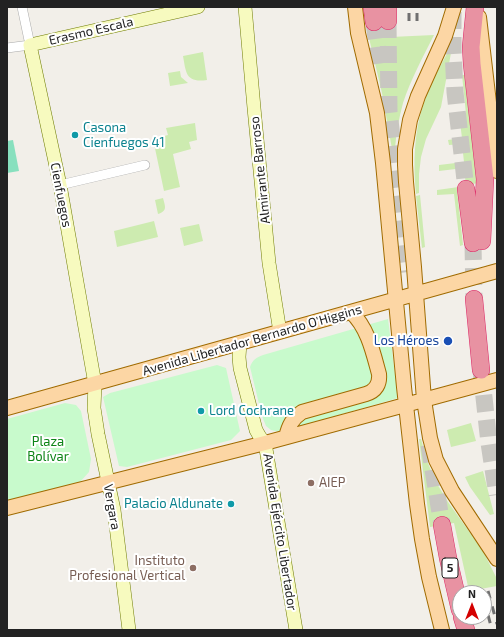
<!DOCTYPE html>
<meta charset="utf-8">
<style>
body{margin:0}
#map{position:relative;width:504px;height:637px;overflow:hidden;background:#f2efe9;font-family:"Exo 2",sans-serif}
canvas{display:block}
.frame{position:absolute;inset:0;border:8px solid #222;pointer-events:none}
.north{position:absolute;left:452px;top:585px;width:40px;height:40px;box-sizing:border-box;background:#fff;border:1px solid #a7a7a7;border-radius:50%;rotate:0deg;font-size:11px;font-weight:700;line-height:16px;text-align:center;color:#222}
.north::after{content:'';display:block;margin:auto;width:14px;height:18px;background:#d40000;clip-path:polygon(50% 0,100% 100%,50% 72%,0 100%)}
</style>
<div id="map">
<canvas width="504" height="637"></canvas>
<div class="frame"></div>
<div class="north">N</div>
</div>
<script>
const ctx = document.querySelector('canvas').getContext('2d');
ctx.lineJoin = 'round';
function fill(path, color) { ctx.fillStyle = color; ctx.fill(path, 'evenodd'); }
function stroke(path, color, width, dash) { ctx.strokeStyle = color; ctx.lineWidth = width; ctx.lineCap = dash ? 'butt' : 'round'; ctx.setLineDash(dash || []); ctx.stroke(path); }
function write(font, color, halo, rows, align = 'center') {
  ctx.font = font + ' "Exo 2",sans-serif'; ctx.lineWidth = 4; ctx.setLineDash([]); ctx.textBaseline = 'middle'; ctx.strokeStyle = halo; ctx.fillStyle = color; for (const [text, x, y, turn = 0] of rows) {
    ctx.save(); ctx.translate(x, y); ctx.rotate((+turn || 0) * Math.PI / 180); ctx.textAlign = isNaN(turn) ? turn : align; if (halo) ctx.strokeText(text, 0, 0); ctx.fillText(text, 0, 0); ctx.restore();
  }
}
const grass = new Path2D(`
 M434 35C423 57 411 79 403 103 399 118 396 133 395 149H392L382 93 369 38Z
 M203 52 207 80C186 83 186 73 183 56Z
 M448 52 451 53 441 107 426 139 421 157 419 174V193L416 194C413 162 414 132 424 102 430 85 439 68 448 52Z
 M180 71 181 77 188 83 170 86 168 73Z
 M462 75H466L478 183 473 184V188L457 190 463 245 460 246 454 194 437 195V190L466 186 464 168 439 171V165L464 162 462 144 449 145 448 140 462 138 459 114H466Z
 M195 123 197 140 189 142 191 149 173 154 180 187 164 191 153 139 168 135 166 128Z
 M420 195 425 247 422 248 416 196Z
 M163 198C165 206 168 211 158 214L155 200Z
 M154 221 158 237 117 247 114 231Z
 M199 224 203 241 184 246 180 228Z
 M471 423 476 441 451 447 447 430Z
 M419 439H421L427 461 436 482 448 502 483 551 497 579V586L469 591 454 523 430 527Z
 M483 471 494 514 490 515 470 487 465 477Z`);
const park = new Path2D(`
 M388 319 398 398 280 432 271 430 266 426 262 416 250 367C253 359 256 358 263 355Z
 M217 365 226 368 240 431 231 440 127 467 119 466 103 397 110 393Z
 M65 403 76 405 81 411 91 459 89 472 80 482 7 501V419Z`);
const pitch = new Path2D(`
 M13 140 19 171 7 173V141Z`);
const highwayTunnel = new Path2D(`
 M453 12V49L455 92 466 189
 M388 21 389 112 408 272
 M374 22 380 69
 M473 243 474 299
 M481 370 489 443 497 495
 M429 445 442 525`);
const street = new Path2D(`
 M7 48 30 45 22 7
 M60 185 145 165`);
const secondary = new Path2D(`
 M245 7 254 108 269 263 280 332
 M240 343 239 357 240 368 256 430 260 437 265 443 296 630
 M129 630 114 510 98 434 94 408 95 384 78 288 60 185 30 45 198 7`);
const primary = new Path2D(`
 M355 7 358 33 377 113 383 163 404 387 417 504 422 539 429 577 442 630
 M454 7 445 36 418 96 410 120 405 149V165L406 182 414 267 424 400 430 438 436 460 452 491 497 559
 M479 17 497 171
 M7 408 497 271
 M286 437C289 425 292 419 302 412L366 394C376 391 380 384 379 374 373 352 368 328 351 312
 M7 508 265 443 405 405 497 380`);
const highway = new Path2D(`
 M372 7 374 22
 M475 7 471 47 472 64 485 179 482 241
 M388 21V7
 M466 189 473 243
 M474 299 481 370
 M442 525 448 558 460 610
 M462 617 466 630`);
const rail = new Path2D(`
 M409 21V7
 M417 21V7
 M488 591 497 624
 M482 592V593
 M484 600 492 630`);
const markers = [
 [75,135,4,"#0f9aa8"],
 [448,341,5,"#1a4fb4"],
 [201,411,4,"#0f9aa8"],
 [311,483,4,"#8d6e63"],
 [231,504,4,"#0f9aa8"],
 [193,568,4,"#8d6e63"]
];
const shields = [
 [450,568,16]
];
const shieldNames = [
 ["5",450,568]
];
const streetNames = [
 ["Erasmo Escala",91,31,-13],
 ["Almirante Barroso",260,170,-96],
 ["Cienfuegos",61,195,79],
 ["Avenida Libertador Bernardo O'Higgins",252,340,-16],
 ["Vergara",112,507,80],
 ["Avenida Ejército Libertador",280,532,81]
];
const cultureNames = [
 ["Casona",83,128],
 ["Cienfuegos 41",83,143],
 ["Lord Cochrane",209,411],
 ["Palacio Aldunate",223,504,"right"]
];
const transitNames = [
 ["Los Héroes",439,341]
];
const parkNames = [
 ["Plaza",48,442],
 ["Bolívar",48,457]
];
const educationNames = [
 ["AIEP",319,483],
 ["Instituto",185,561,"right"],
 ["Profesional Vertical",185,576,"right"]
];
fill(grass, '#cdebb0');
fill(park, '#c8facc');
fill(pitch, '#88e0be');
stroke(highwayTunnel, '#c8c6c1', 17, [17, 8]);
stroke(street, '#a9a9a9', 10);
stroke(secondary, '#707d05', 14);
stroke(primary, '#a06b00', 16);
stroke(highway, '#dc2a67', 18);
stroke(street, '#fff', 9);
stroke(secondary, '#f7fabf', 13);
stroke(primary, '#fcd6a4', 14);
stroke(highway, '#e892a2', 17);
stroke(rail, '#707070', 3, [8, 8]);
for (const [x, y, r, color] of markers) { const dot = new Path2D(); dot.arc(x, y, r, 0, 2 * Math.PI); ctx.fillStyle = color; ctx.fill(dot); stroke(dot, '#fff', 1.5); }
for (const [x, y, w] of shields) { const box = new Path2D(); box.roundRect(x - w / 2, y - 10, w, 20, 3); ctx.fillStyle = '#fff'; ctx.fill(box); stroke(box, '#222', 1); }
write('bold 12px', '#222', null, shieldNames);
write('13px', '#222', '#fff', streetNames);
write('13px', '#0d838f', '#fff', cultureNames, 'left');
write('13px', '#164399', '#fff', transitNames, 'right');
write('13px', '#0c8416', '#fff', parkNames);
write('13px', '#785e54', '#fff', educationNames, 'left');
</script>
